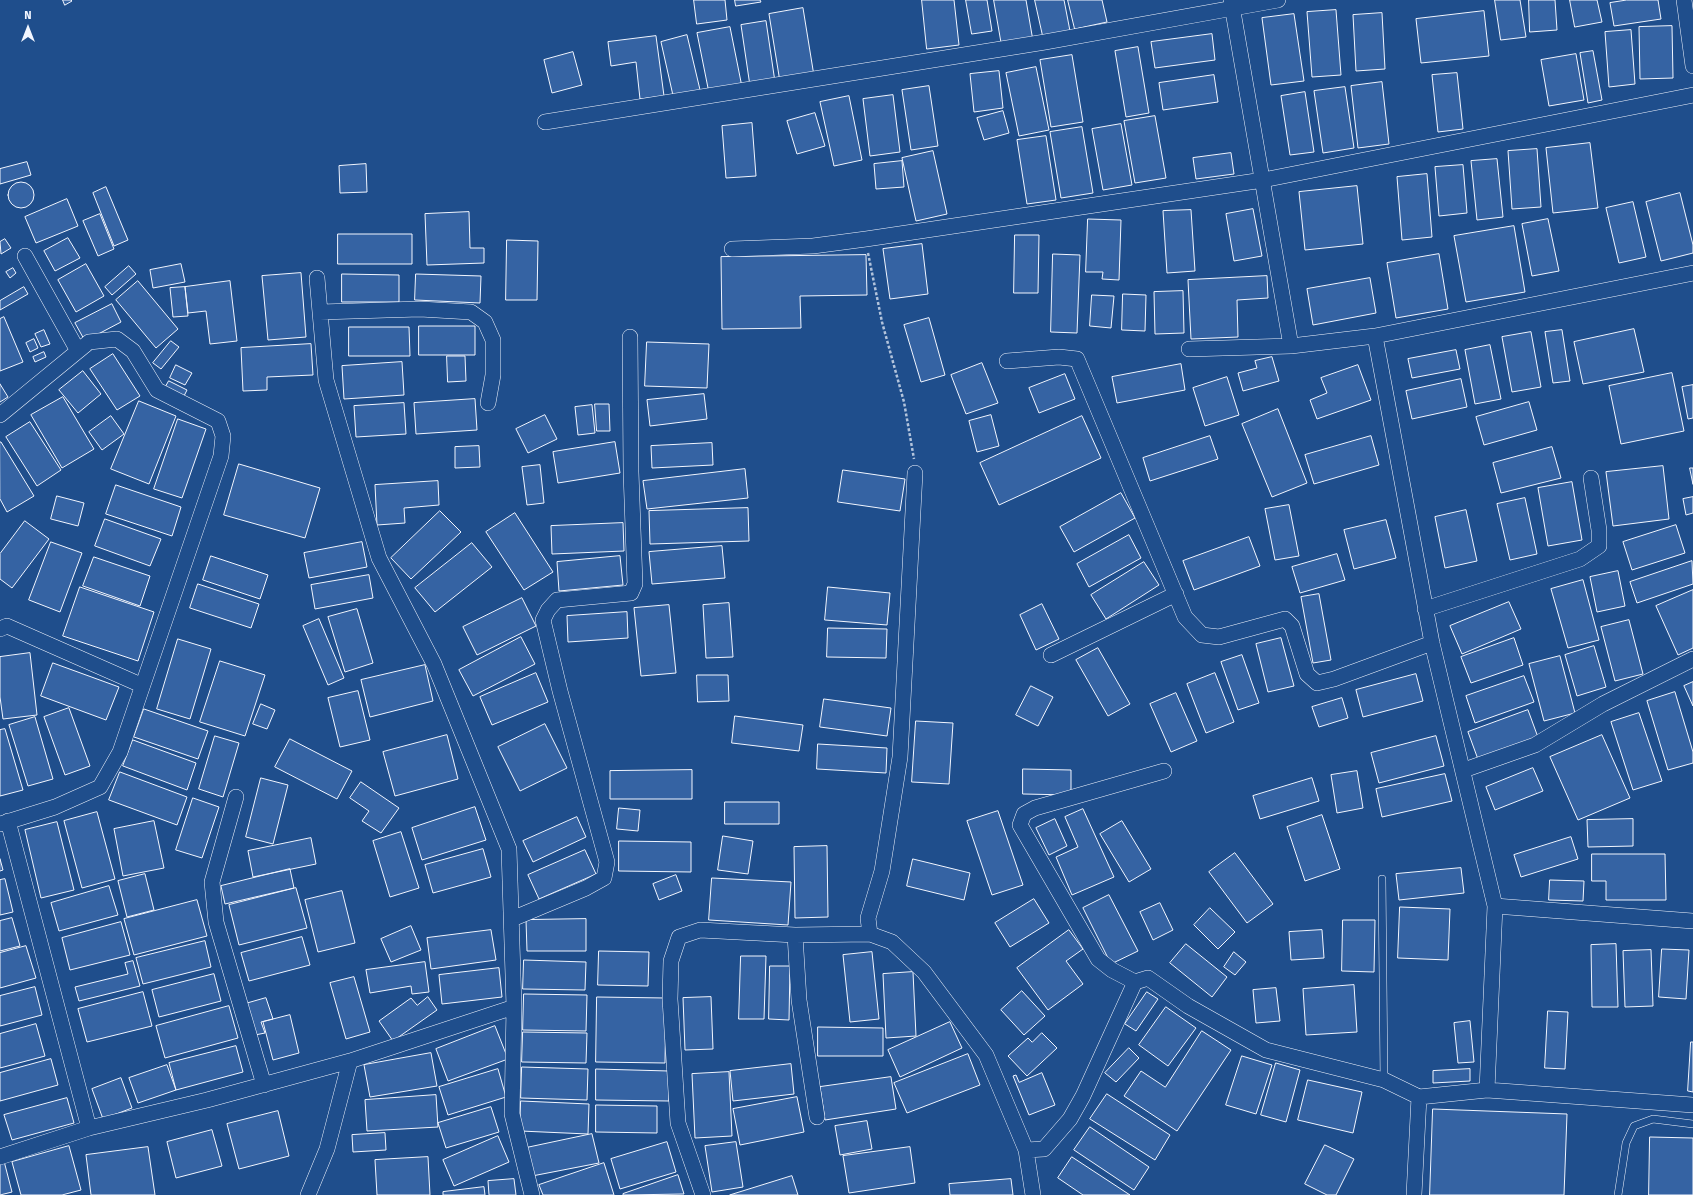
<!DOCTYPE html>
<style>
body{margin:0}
#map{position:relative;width:1693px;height:1195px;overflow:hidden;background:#1f4e8c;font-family:"Fira Sans",sans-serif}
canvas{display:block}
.north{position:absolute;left:8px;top:8px;width:40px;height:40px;-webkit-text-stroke:3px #1f4e8c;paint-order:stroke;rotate:0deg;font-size:11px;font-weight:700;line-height:16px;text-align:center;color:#f2f6ff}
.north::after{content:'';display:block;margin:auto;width:14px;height:18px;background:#f2f6ff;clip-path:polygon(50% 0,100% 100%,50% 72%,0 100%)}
</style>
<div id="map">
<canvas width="1693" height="1195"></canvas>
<div class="north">N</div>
</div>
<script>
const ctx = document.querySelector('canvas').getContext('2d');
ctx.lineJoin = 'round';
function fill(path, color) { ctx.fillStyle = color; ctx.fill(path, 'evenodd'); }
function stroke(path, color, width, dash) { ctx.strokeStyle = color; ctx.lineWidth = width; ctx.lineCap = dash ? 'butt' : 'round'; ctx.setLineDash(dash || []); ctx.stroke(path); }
const building = new Path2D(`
 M63 0H71L72 1 65 5Z
 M694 0H725L727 20 697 24Z
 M735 0H760L761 2 736 6Z
 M922 0H954L959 45 927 49Z
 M966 0H987L992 31 972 34Z
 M994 0H1026L1033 41 1002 46Z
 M1035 0H1064L1070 31 1043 36Z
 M1068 0H1102L1107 22 1075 29Z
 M1495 0H1520L1526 37 1501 40Z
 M1529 0H1555L1557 30 1530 32Z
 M1570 0H1597L1602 22 1575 27Z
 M1627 0H1658L1661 19 1614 26 1610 3Z
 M803 8 814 76 780 82 769 14Z
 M1336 10 1341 75 1312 77 1307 12Z
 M1484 11 1489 56 1421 63 1416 19Z
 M1382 13 1385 69 1356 71 1353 15Z
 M1294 14 1304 81 1271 85 1262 18Z
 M766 21 775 82 750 86 741 25Z
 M1672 26 1673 78 1640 79 1639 27Z
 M730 27 742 87 709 93 697 33Z
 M1631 30 1635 84 1609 87 1605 32Z
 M1212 34 1215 60 1155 68 1151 42Z
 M687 35 701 94 674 100 661 42Z
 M656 36 664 96 640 99 636 62 611 66 608 42Z
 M1138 47 1149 113 1126 117 1115 51Z
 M1593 51 1602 100 1588 103 1580 53Z
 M573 52 582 85 552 93 544 60Z
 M1576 54 1584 100 1549 106 1541 60Z
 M1072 55 1083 122 1051 127 1040 60Z
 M1036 67 1049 130 1019 136 1006 73Z
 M999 71 1003 108 974 112 970 74Z
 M1457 73 1463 129 1438 132 1432 75Z
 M1214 75 1218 102 1163 110 1159 83Z
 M1382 82 1389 144 1358 148 1351 86Z
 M929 86 938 146 911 150 902 90Z
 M1345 87 1354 148 1323 153 1314 91Z
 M1305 92 1314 152 1290 155 1281 96Z
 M893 95 900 152 870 156 863 99Z
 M849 96 862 160 834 166 820 102Z
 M1003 111 1009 133 984 140 977 118Z
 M815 113 825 146 797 154 787 121Z
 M1155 116 1166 178 1135 183 1124 121Z
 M752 123 756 176 726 178 722 126Z
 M1121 124 1132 185 1103 190 1092 129Z
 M1082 127 1093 193 1061 198 1050 132Z
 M1046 136 1056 200 1027 204 1017 140Z
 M1590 143 1598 208 1553 213 1546 148Z
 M1537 149 1541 207 1512 209 1508 151Z
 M933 151 947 214 916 221 902 158Z
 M1231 153 1234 174 1196 179 1193 158Z
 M1497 159 1503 217 1477 220 1471 161Z
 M902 161 904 187 876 189 874 164Z
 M27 162 31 175 0 184V169Z
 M366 164 367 192 340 193 339 166Z
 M1463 165 1467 213 1439 216 1435 167Z
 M1427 174 1432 237 1402 240 1397 177Z
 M8 195a13 13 0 1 1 26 0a13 13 0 1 1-26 0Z
 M1357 186 1363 244 1305 250 1299 192Z
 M106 187 128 240 114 246 93 193Z
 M1680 193 1693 245V253L1661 261 1646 202Z
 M67 199 78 226 36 243 25 217Z
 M1633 202 1646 257 1619 263 1606 208Z
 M1253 209 1262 256 1234 261 1226 214Z
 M1191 210 1195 271 1167 273 1163 211Z
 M469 212 470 248H484V263L427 265 425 214Z
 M100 214 114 249 98 256 83 221Z
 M1088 219 1121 220 1119 280 1102 279 1103 272H1086Z
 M1548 219 1559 271 1532 276 1522 224Z
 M1514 226 1525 292 1466 302 1454 236Z
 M338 234H412V264H338Z
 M1015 235H1039L1038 293H1014Z
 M68 238 80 258 55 271 44 251Z
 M5 239 11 248 1 254 0 242Z
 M507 240 538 241 537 300H506Z
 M922 244 928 294 890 299 883 249Z
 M1053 254 1080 255 1077 333 1051 332Z
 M1439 254 1448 309 1396 318 1387 263Z
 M866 255 867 295 800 296 801 328 722 329 721 257Z
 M86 264 104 296 76 312 58 280Z
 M181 264 185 282 153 288 150 270Z
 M129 266 136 274 112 295 105 287Z
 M13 268 16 273 10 278 6 272Z
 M301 273 306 337 268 340 262 276Z
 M342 274 399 275V302H342Z
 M416 274 481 276 480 303 415 300Z
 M1267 276 1268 298 1237 300 1238 337 1191 339 1188 280Z
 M1370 278 1376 313 1313 325 1307 289Z
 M138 281 178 329 156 348 116 300Z
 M230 281 237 341 210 344 206 311 188 313 185 287Z
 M24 287 28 294 0 310V301Z
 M185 287 188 316 173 317 170 288Z
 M1183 291 1184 333 1155 334 1154 292Z
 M1123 294 1146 295 1145 331 1122 330Z
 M1092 295 1114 296 1111 328 1090 326Z
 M112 304 121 322 85 341 75 323Z
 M4 317 23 362 0 371V319Z
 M929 318 945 375 921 382 904 325Z
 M419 326H475V355H419Z
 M349 327H409L410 356H349Z
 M1634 329 1644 372 1583 384 1574 342Z
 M44 330 50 344 41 347 35 334Z
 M1562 330 1570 381 1553 383 1545 332Z
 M1531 332 1541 387 1512 392 1502 337Z
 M34 339 38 348 30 352 26 343Z
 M171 341 179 347 161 369 153 363Z
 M647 342 709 344 707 388 645 386Z
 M311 344 313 375 267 377V390L243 391 241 348Z
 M1490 345 1501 399 1475 404 1465 350Z
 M1456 350 1460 369 1412 378 1408 359Z
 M44 352 46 357 35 362 33 357Z
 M113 354 140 396 117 410 90 369Z
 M447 356H465L466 381 448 382Z
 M1272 357 1279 381 1243 391 1238 373 1257 368 1255 361Z
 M402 362 404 395 344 399 342 366Z
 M982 363 998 403 966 414 951 375Z
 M1181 364 1185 390 1117 403 1112 377Z
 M176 365 192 373 185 385 170 378Z
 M1358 365 1371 400 1317 419 1310 400 1327 393 1321 378Z
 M83 371 101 394 78 413 59 390Z
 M1672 373 1684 431 1621 444 1609 386Z
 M1065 374 1075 399 1039 413 1029 388Z
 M1227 377 1239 415 1205 426 1193 388Z
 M1461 379 1467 407 1412 419 1406 391Z
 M169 381 187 390 183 398 165 388Z
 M0 384 8 397 0 402Z
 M1693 385V418L1688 419 1682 387Z
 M704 394 707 419 650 426 647 400Z
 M63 397 94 449 62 468 31 415Z
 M475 399 477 430 416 434 414 403Z
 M139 401 176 416 149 484 111 469Z
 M1529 402 1537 430 1484 445 1476 417Z
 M404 403 406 434 356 437 354 406Z
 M595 404H609L610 431H597Z
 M592 405 595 433 578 435 575 407Z
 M1278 409 1307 483 1272 497 1242 424Z
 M545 415 557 439 528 453 516 429Z
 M991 415 999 446 977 452 969 421Z
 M111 416 124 434 102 450 89 432Z
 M1082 416 1101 458 999 505 980 463Z
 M178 419 206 429 182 498 154 489Z
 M30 422 61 470 37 486 6 437Z
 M1210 436 1218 459 1150 481 1143 458Z
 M1371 436 1379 465 1314 484 1305 455Z
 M0 442H1L34 496 7 512 0 499Z
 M615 442 620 473 558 483 553 452Z
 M712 443 713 465 652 468 651 446Z
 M479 446 480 467 455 468V447Z
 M1552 447 1561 478 1501 493 1493 463Z
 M239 464 320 488 305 538 224 515Z
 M540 465 544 503 527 505 522 467Z
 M1663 466 1669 519 1613 526 1606 472Z
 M1690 468H1693V484Z
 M745 469 748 498 647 509 643 481Z
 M843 470 905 479 900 511 838 502Z
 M438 481 439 505 404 508 405 523 377 525 375 485Z
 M1572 482 1582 540 1548 546 1538 488Z
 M116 485 181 507 172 536 106 514Z
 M1121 493 1135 518 1074 552 1060 527Z
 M57 496 84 503 78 526 51 519Z
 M1693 497V513L1686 515 1683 499Z
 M1525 498 1537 554 1510 560 1497 504Z
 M1289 505 1299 556 1275 560 1265 509Z
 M748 508 749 541 650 544 649 511Z
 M1466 510 1477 561 1445 568 1435 517Z
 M440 511 461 532 411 579 391 558Z
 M515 513 553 572 524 590 486 532Z
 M105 519 161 539 150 566 95 546Z
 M1386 520 1396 558 1354 569 1344 530Z
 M25 521 49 539 12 588 0 579V554Z
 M623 523 624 551 552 554 551 526Z
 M1676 525 1685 553 1632 570 1623 542Z
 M1129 535 1141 558 1089 587 1077 564Z
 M1249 537 1260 566 1194 590 1183 561Z
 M51 542 82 553 60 612 29 600Z
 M362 542 367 567 309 578 304 553Z
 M472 543 492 567 435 612 415 588Z
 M722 546 725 578 652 584 649 552Z
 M1337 554 1345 580 1300 593 1292 567Z
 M211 556 268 575 260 599 203 580Z
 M620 556 623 585 559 591 557 562Z
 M94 557 150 576 140 606 83 586Z
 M1692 561 1693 584 1637 603 1630 582Z
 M1144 562 1159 585 1106 619 1091 595Z
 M1618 571 1625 606 1597 612 1590 577Z
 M369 575 373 598 315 609 311 585Z
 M1583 580 1599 640 1568 648 1551 589Z
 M198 584 259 604 251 628 190 608Z
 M80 587 154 612 138 661 63 636Z
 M828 587 890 593 887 625 825 620Z
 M1693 590V648L1678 655 1656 606Z
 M1319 594 1331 660 1313 663 1301 597Z
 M522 598 536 626 477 655 463 627Z
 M1509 602 1521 629 1462 654 1450 626Z
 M729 603 733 657 706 658 703 605Z
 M1042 604 1059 639 1036 650 1020 615Z
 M669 605 676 673 641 676 634 608Z
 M357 609 373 663 345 672 328 617Z
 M627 612 628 638 568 642 567 616Z
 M319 619 344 678 328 685 303 626Z
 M1629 620 1643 674 1615 681 1601 627Z
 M828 628 887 629 886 658 827 657Z
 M521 637 535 664 473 696 459 670Z
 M1281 638 1294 686 1268 692 1256 644Z
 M1514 638 1523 665 1471 683 1461 657Z
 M178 639 211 649 190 719 157 709Z
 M1594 646 1606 687 1577 696 1565 655Z
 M1098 648 1130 704 1108 716 1076 660Z
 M30 653 37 715 3 719 0 697V657Z
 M1242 655 1259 703 1238 710 1221 662Z
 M1560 656 1575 713 1544 721 1529 664Z
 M220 661 265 675 245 736 200 722Z
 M53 663 119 687 106 720 41 696Z
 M425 665 433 701 370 717 361 680Z
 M536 673 548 702 492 725 480 697Z
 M1215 673 1234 722 1206 733 1187 684Z
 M1416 674 1423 701 1363 717 1356 690Z
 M697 675H728L729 701 698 702Z
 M1524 676 1534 702 1475 723 1466 696Z
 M1693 682V706L1684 686Z
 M1031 686 1053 697 1038 726 1016 715Z
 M358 691 370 740 340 747 328 698Z
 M1675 692 1693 752V763L1668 770 1647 701Z
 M1176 693 1197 741 1171 752 1150 704Z
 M1342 698 1348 718 1319 727 1312 707Z
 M824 699 891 708 887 736 820 727Z
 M261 704 275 710 267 729 253 724Z
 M69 708 90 766 65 775 44 717Z
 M144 709 208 731 198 759 134 737Z
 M1528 710 1539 740 1479 762 1468 732Z
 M1639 713 1662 781 1633 790 1611 722Z
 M735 716 803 725 799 751 732 743Z
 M35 717 53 779 28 786 9 725Z
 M916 721 953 723 949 784 912 782Z
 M545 724 567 768 520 791 498 747Z
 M5 729 23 790 0 796V730Z
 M447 735 458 779 395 796 383 752Z
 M1602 735 1630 798 1578 820 1550 757Z
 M215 736 239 743 223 797 199 789Z
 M1436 736 1444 766 1379 783 1371 753Z
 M290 739 352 771 337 799 275 767Z
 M133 740 196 763 187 790 123 766Z
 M818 744 887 748 886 773 817 769Z
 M1533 768 1543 791 1495 810 1486 787Z
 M1023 769 1071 770V795L1023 794Z
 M692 770V799H610V771Z
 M1357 771 1363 808 1337 813 1331 775Z
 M120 772 187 797 177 825 109 800Z
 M1445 774 1452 801 1382 817 1376 789Z
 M261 778 288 785 273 844 246 837Z
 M1312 778 1319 801 1260 819 1253 796Z
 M361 782 399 808 381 833 362 821 369 811 350 798Z
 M193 798 219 807 202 858 176 850Z
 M725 802H779V824H725Z
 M475 807 486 840 422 860 412 828Z
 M619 808 640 810 638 831 617 829Z
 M1083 809 1114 877 1072 895 1056 857 1078 847 1065 817Z
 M998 811 1023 885 992 895 967 821Z
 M97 812 115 879 82 888 64 821Z
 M1322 815 1340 869 1305 881 1287 827Z
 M577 817 586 837 533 862 523 841Z
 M1055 819 1067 846 1049 855 1036 828Z
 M1633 819V846L1588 847 1587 820Z
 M154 821 164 868 123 876 114 829Z
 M1122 821 1151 869 1129 882 1100 834Z
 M57 822 74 890 41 898 25 830Z
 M401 832 419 888 390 897 373 841Z
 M723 836 753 841 748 874 718 870Z
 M1571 837 1578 859 1521 877 1514 855Z
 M311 838 316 864 253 877 248 851Z
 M619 841 691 842V872L619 871Z
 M827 846 828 917 795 918 794 847Z
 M483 849 491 877 433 893 425 865Z
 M585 850 596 874 539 899 528 875Z
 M1235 853 1273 904 1247 923 1209 872Z
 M1592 854H1665L1666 900H1606V881H1592Z
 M0 859 3 870 0 871Z
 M913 859 970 873 964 900 907 886Z
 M1461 868 1464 893 1399 900 1396 874Z
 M290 869 294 888 225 904 221 886Z
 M145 874 154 910 127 917 118 881Z
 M676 875 682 891 659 900 653 884Z
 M712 878 791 882 788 925 709 920Z
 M5 879 13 912 0 915V880Z
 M1550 880 1584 881 1583 901 1549 900Z
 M109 886 118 915 59 931 51 903Z
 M296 888 307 928 239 945 229 905Z
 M342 891 355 943 318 952 305 900Z
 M1109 895 1138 951 1111 964 1083 908Z
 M1034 899 1049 923 1010 947 995 923Z
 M197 900 207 936 134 955 124 919Z
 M1160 903 1173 930 1153 940 1140 912Z
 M1400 907 1450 909 1448 960 1398 958Z
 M1210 908 1235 932 1218 949 1194 925Z
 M12 918 20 946 0 951V921Z
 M586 919V951H527L526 920Z
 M1343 920H1375L1374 972 1342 971Z
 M121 922 130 955 70 970 62 938Z
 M411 926 421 950 391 962 381 939Z
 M491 930 496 960 431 969 427 938Z
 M1069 930 1083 949 1066 961 1083 984 1048 1010 1017 968Z
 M1322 930 1324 958 1291 960 1289 932Z
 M302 937 310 965 249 981 241 953Z
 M205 941 211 967 143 984 136 958Z
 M1186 944 1227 977 1212 997 1170 963Z
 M1616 944 1618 1007H1592L1591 945Z
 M26 946 36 978 0 988V953Z
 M1662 949 1689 950 1686 999 1659 997Z
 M1651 950 1653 1006 1625 1007 1623 951Z
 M599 951 649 952 648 986 598 985Z
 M872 952 879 1019 850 1022 843 955Z
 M1234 952 1246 962 1235 975 1224 967Z
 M741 956H766L764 1019H739Z
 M524 960 586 962 585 990 523 989Z
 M133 961 140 986 79 1001 75 987 128 974 125 963Z
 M425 962 429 992 412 994 411 986 370 993 366 970Z
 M770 966H790L789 1020 769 1019Z
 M499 968 502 997 442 1004 439 975Z
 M913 972 916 1036 886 1038 883 974Z
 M214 974 221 1001 159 1017 152 990Z
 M354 977 370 1032 346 1039 330 983Z
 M1354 985 1357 1032 1306 1035 1303 989Z
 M35 987 42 1015 0 1026V996Z
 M1276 988 1280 1021 1256 1023 1253 990Z
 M1022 991 1045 1016 1024 1035 1001 1010Z
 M143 992 152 1026 87 1042 78 1009Z
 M1147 992 1158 999 1136 1031 1125 1024Z
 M524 994 587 995 586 1031 523 1030Z
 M428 997 437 1010 393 1041 379 1021 411 998 417 1005Z
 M597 997 666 998 665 1063 596 1062Z
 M711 997 713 1049 685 1050 683 998Z
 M266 998 273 1019 261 1022 265 1033 255 1035 245 1004Z
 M229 1006 238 1038 165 1058 156 1026Z
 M1166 1007 1196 1028 1168 1066 1139 1045Z
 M1548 1011 1568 1012 1565 1069 1545 1068Z
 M290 1015 299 1053 273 1060 263 1022Z
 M1470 1021 1474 1062 1458 1063 1454 1023Z
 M950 1022 962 1048 900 1077 888 1050Z
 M36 1024 45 1056 0 1068V1034Z
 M495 1026 508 1059 448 1081 436 1049Z
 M818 1027 883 1028V1056H818Z
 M1202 1031 1231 1050 1177 1131 1124 1096 1141 1071 1165 1087Z
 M523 1032 587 1033 586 1063 522 1062Z
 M1042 1033 1057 1048 1027 1076 1008 1056 1028 1038 1032 1042Z
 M1691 1042H1693V1092L1688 1091Z
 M236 1046 243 1072 176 1090 169 1063Z
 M1129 1048 1139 1058 1116 1082 1105 1073Z
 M431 1053 437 1086 370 1097 364 1065Z
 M968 1054 980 1085 907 1113 894 1083Z
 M1242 1056 1272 1065 1256 1114 1226 1105Z
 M51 1059 58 1085 0 1101V1073Z
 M1276 1063 1300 1070 1286 1122 1261 1115Z
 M791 1064 794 1094 733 1101 730 1071Z
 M167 1065 176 1090 138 1103 129 1078Z
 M522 1067 588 1069 587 1100 521 1098Z
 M498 1069 506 1097 448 1115 439 1087Z
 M596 1069 669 1071V1101L596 1100Z
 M1470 1069V1081L1433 1083V1071Z
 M729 1072 732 1136 695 1138 692 1074Z
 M1042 1073 1055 1105 1029 1115 1013 1076 1016 1075 1019 1082Z
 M891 1077 896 1109 825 1120 820 1087Z
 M121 1078 132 1108 103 1119 92 1089Z
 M1308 1080 1362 1092 1353 1133 1298 1120Z
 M1107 1094 1170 1135 1155 1160 1090 1119Z
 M436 1095 438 1127 367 1131 365 1100Z
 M797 1097 804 1132 740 1145 733 1109Z
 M67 1098 74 1123 12 1140 4 1115Z
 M521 1101 589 1104 588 1134 520 1131Z
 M596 1105 657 1106V1133L596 1132Z
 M491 1107 499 1132 446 1148 438 1123Z
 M1433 1109 1567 1114 1564 1195H1430Z
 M278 1111 289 1156 239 1169 227 1124Z
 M867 1121 872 1149 840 1155 835 1126Z
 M1090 1127 1149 1167 1134 1190 1074 1150Z
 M212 1130 222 1166 176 1178 167 1142Z
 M385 1133 386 1150 353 1152 352 1135Z
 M592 1134 599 1163 532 1176 526 1148Z
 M498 1136 509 1162 454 1186 443 1160Z
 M1650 1137 1693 1138V1195H1649Z
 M667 1142 676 1172 620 1189 611 1159Z
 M736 1142 743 1187 712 1192 705 1146Z
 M1325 1145 1354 1159 1336 1195H1327L1305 1184Z
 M69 1146 81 1190 62 1195H21L12 1162Z
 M148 1147 155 1195H91L86 1155Z
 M910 1147 915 1183 849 1193 843 1156Z
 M428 1157 430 1195H377L375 1160Z
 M1072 1157 1130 1195H1083L1058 1178Z
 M4 1161 12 1192 0 1195V1162Z
 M604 1163 614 1195H543L539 1185Z
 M678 1175 684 1194 623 1195V1194Z
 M792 1176 798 1195H730Z
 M514 1179 516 1195H489L488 1181Z
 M1011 1179 1013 1195H950L949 1184Z
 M484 1187 485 1195H443V1192Z`);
const path = new Path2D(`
 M868 253 882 322 904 402 914 459`);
const lane = new Path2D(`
 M1382 879 1384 1080
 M1618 1195 1626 1143 1634 1126 1653 1119 1693 1124`);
const street = new Path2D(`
 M1231 0 1291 346
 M1684 0 1693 66
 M545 122 1045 42 1278 0
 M732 249 813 246 866 239 1263 180 1693 95
 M25 256 78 351
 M317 278 326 380 379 558 434 664 509 849 514 1007 512 1114 532 1195
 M320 312 420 309 471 312 485 322 493 340V375L488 403
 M1375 336 1432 643 1495 906 1487 1090
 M1189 349 1291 346 1375 336 1693 273
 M1007 361 1059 357 1077 359 1185 617 1202 635 1219 637 1285 619 1292 626 1307 674 1317 683 1334 679 1432 643
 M0 415 89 342 117 339 133 351 157 390 218 421 223 436 221 456 120 752 100 787 55 807 0 824
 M915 473 900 757 882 871 868 918 870 934 892 942 924 972 986 1055 1026 1150 1033 1195
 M1425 609 1580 559 1599 546V530L1591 478
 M0 629 7 626 141 685
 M1051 655 1176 594
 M1464 770 1535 745 1603 704 1693 659
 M1164 771 1035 808 1024 814 1020 825 1098 959 1112 970 1135 982 1148 978 1188 1006 1266 1050 1384 1080 1419 1097 1487 1090 1693 1105
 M236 797 212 882 216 922 264 1085
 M8 821 89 1128
 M1495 906 1693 921
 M512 919 586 888 604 878 607 862 560 691 543 620 548 610 557 600 631 593 635 584 631 472 630 337
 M795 935 799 1000 817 1117
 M1026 1150 1044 1149 1070 1119 1083 1096 1135 982
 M0 1157 89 1128 207 1100 350 1061 514 1007
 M308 1195 327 1149 350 1061
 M703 1195 678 1123 670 999 671 961 679 937 700 930 795 935 870 934
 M1414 1195 1419 1097`);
fill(building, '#3563a3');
stroke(building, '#f2f6ff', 1);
stroke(lane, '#f2f6ff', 8);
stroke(street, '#f2f6ff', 16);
stroke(path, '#b3c4dc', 2.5, [3, 2]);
stroke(lane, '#1f4e8c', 7);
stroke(street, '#1f4e8c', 15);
</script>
